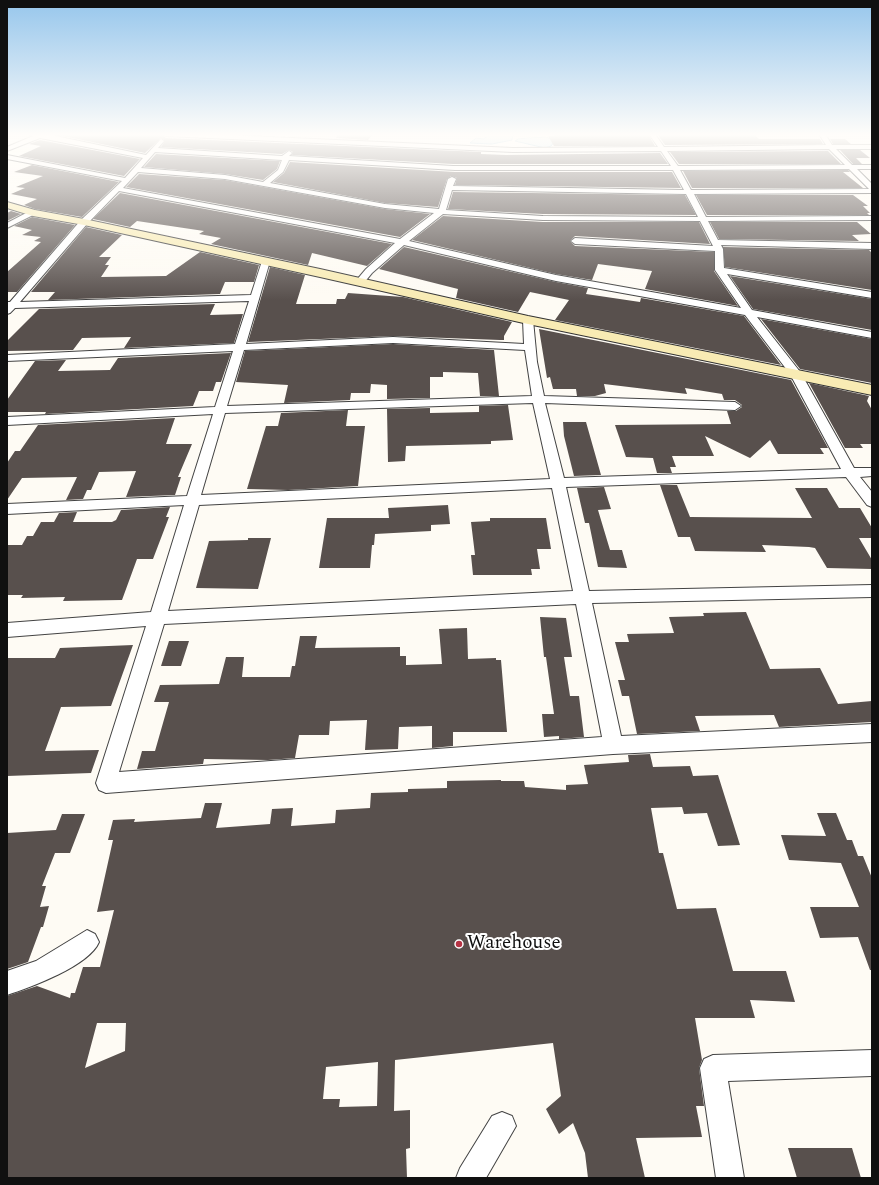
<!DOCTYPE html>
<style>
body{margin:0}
#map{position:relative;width:879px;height:1185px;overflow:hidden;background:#fefbf4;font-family:Spectral,serif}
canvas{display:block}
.frame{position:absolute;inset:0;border:8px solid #101010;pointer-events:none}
</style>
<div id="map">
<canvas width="879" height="1185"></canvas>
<div class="frame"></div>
</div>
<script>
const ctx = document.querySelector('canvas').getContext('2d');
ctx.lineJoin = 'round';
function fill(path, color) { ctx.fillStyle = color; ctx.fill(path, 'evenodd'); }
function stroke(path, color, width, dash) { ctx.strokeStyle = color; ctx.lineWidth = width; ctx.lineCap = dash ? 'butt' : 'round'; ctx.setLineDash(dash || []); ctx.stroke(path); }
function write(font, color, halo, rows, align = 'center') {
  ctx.font = font + ' Spectral,serif'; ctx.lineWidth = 4; ctx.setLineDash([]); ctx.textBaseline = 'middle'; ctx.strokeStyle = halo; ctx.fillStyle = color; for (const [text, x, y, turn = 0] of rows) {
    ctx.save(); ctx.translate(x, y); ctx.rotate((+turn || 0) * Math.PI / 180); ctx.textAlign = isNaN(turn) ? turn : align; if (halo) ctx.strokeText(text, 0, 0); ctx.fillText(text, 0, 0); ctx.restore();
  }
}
const water = new Path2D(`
 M491 134H520L513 135 512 140 492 144 470 143 476 138 483 139Z
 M546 137 551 139 554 142 551 146 545 148 515 141 518 139Z`);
const building = new Path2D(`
 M53 134H162L166 138 481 152V154L506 155 660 153 668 164H453L292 155 293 152 289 150 282 154 161 147 165 141 161 138 145 153Z
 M341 134H373L368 140 336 138 337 135Z
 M554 134H648L655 146H554L548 136H554Z
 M657 134H754L759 139H820L823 144 665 145Z
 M830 139H845L851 144H833Z
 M40 140 140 159 124 176 19 156 41 146 29 144Z
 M840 150H860L870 158H856L862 164H853Z
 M828 151 841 164H679L670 152Z
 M156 154 280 161 277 169 263 180 225 174 144 167Z
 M290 162 455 172H672L681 188 455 185 457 178 451 176 447 179 438 207 385 203 273 182 284 173Z
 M32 165 119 182 82 217 35 209 24 205 37 199 11 194 25 188 16 187 43 176 14 172Z
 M848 170 850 172H843L863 188H692L683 171Z
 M139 174 225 180 385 209 430 214 400 237 126 187Z
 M453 192 685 195 696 215 543 214 448 209Z
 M120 193 392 244 367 266 312 253 308 265 211 244 221 238 199 234 204 231 137 221 130 227 93 219Z
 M696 195H853L868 206H863L870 213H867L869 215H707Z
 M11 211 21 214 7 221V213Z
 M443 216 543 222H699L710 244 575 236 570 241 575 246 714 252V271L738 306 645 289 652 271 598 264 592 280 556 274 412 240Z
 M32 217 75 225 17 292H7V272L41 242 34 241 41 237 22 235 32 230 14 226Z
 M710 222H857L871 234 852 235 859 241 719 239Z
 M86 227 122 235 99 257H111L105 265H109L101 277 166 276 200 252 259 265 254 282H225L220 294 48 300 55 292H31Z
 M404 247 556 282 588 288 586 294 640 302 641 298 744 316 781 365 555 320 569 300 530 292 518 312 456 298 458 289 379 269Z
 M723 247 869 250 872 253V290L725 267Z
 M270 267 305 275 296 304H336L337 299H345L348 293 403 297 512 322 504 336V340H500L393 336 248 342Z
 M730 276 872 299V330L753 309Z
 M215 304 210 315 243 314 234 343 124 348 131 337 82 338 73 350 7 351V341L39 309Z
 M761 319 872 339V383L800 369Z
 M539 329 791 380 828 448H820L824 454H778L770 440 750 458 705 436 714 456H672L676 467H670L672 473H657L653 458 626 457 615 425 731 424 727 411H736L742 407V405L735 400H724L722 394 685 388 687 394 604 384 606 393 595 396H577L576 389H553L550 377 547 378Z
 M393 344 494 350 499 396H480L478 373 443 372V377H430V398L387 399V385L371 384 370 393H351L350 400 284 403 288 385 236 382 245 351Z
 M231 353 221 382H216L213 391H199L193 406 45 414 46 412H7V400L35 361 66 360 58 371 110 370 118 358Z
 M809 383 869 396 867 401 872 410V444H860L863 448H845Z
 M508 405 513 440 491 441V444L406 446 405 461 388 462 387 409 430 408V413L479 412V406Z
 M348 410 346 426H365L358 486 288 490 247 489 266 426H278L281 413Z
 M175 418 166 444H192L178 477H181L175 495 126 497 136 471 99 472 91 490H87L83 499 66 500 77 477 22 478 7 500V463L15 451H20L38 425Z
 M563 422H586L601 475 574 476 564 436Z
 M660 485H677L690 517 812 518 795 488H827L839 508H860L872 528V538H859L872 560V569L827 568 815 548 809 547 762 545 766 552 695 551 690 537H678Z
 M604 487 611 509 598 510 610 550H622L627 568 598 567 589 523H585L577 488Z
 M448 505 450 524 431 525V531L375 534 374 545H372L370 568H319L327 518H389L388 508Z
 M170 507 166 517H169L153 559H137L122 600 63 601 65 597 21 598 23 595H7V545H22L27 536H33L41 522H54L59 513 77 512 73 522H112L116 520 121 510Z
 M490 518H546L551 549H537L540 569H531L532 575H473L471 555H475L471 522 490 521Z
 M248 538H271L258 589 196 588 209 541 248 540Z
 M746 612 770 669 820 668 838 704 872 701V722L779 727 774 715 695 716 700 731 637 734 629 696H622L618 680H625L615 642H629L627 634 674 633 669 617 704 616 703 613Z
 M540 617 566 618 572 657H564L570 696H579L584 737 559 739V736L544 737 542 714H554L546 657H544Z
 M467 628 468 659 496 658V660H501L507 732H453V746L432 748V726L399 727 398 749 365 750 367 720 330 721 329 735H299L295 758 268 760 204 759 203 764 137 769 142 751H155L169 702H154L160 685 219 684 226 657H244L242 677H290L292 666H295L300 636H317L315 648 400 647V656H406V665L442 664 439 629Z
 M169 641H189L181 666H161Z
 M133 645 111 706 61 707 45 751 99 750 91 773 7 776V658H55L60 648Z
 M650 754 653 767 690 766 693 776 718 775 740 845 718 846 707 813 684 814 682 807 651 808 659 853H663L677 909 716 908 733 971H786L795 1002 750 1000 755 1018H695L702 1060 699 1068 704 1106H696L702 1137 636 1138 645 1178H588L585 1153 573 1123 559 1134 546 1109 561 1096 553 1043 395 1060 394 1111 410 1110V1148L406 1149 407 1178H7V996L37 986 70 998 71 993H75L83 967H100L114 910 97 912 113 840H108L113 820 135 819 134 822 201 818 205 803H222L216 828 270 824 272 809 293 808 291 826 335 823 336 810 370 808 371 793 408 792V789L447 788V781L501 780V781H524L525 787 566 790V785L588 784 584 765 629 762 628 755ZM97 1023H126L125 1051 85 1068ZM378 1062 377 1106 339 1107 340 1099H323L326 1067Z
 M817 813H836L847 840H852L858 856H863L872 878V970H870L858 937 820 938 810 907H859L841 863 789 860 781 835 826 836Z
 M62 814H85L70 853H55L42 886H46L40 907 49 906 43 927H41L28 962 7 969V833L56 830Z
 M788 1148H852L861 1178H797Z`);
const street = new Path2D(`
 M28 134H46L146 155 161 139 164 141 158 148 282 156 289 151 292 153 289 156 453 166H671L661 151 513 152 166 136 163 134H204L513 148 658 147 649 134H655L664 147 826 145 819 134H825L832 145H872V149H836L852 165H872V169H857L872 184V193L694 194 706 217 872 216V220L708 221 718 240 872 243V249L721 245 723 249 724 268 872 292V298L727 274 752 310 872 332V338L757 317 801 373 854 468H872V476L860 477 872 492V507L867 505 846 477 566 487 589 591 872 585V597L592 603 621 736 872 724V742L613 754 106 793 99 790 96 783 146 626 7 637V623L151 612 184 505 7 514V504L187 496 213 414 7 425V417L215 407 233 351 7 361V355L235 344 249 301 15 308 10 313 7 314V302H10L81 220 122 181 7 159V155L125 178 143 158 40 138 7 151V147L33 136ZM829 149 845 165 678 166 667 151ZM155 152 282 160 278 170 263 182 225 175 141 168ZM289 160 455 170H673L684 190 453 186 456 179 452 177 448 179 439 209 385 204 270 183 283 172ZM849 169 869 189 691 190 680 170ZM138 172 225 179 385 208 434 213 400 239 123 188ZM452 190 686 194 698 217 543 216 446 210ZM119 191 395 243 366 269 355 282 360 285 363 284 372 273 404 245 556 281 745 315 790 374 841 469 564 478 545 403 735 410 741 406 735 402 544 396 537 362 533 320 528 317 523 320 524 344 393 337 246 344 270 261 266 258 262 261 251 295 20 302 87 224ZM443 214 543 220 700 221 713 246 575 238 571 241 575 244 715 251V270L741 308 556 275 409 241ZM393 343 525 350 532 396 227 406 244 350ZM533 403 550 479 201 495 225 413ZM552 488 573 591 168 611 199 505ZM576 604 602 737 119 772 164 624Z
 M30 211 37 213 7 228V223Z
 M87 930 95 934 99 942C89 966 31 987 7 995V971L36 961Z
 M872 1050V1076L728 1081 744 1178H716L700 1068 704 1059 713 1055Z
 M502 1112 512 1116 516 1126 486 1178H456L460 1168 492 1116Z`);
const secondary = new Path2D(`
 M7 202 35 210 84 219 320 269 528 316 872 385V395L528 324 320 277 84 225 33 216 7 208Z`);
const markers = [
 [459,944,4,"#b53344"]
];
const nearPoinames = [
 ["Warehouse",467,944]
];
fill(water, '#bce2f1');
stroke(water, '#499cc2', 1);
fill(building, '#58504d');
stroke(street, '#434343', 2);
stroke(secondary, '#323232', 2);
fill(street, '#fff');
fill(secondary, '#f8ebb4');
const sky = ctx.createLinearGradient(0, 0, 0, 300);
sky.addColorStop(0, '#96c6ec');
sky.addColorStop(0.45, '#fffdfa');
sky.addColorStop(1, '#fffdfa00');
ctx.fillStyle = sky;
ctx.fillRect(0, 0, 879, 300);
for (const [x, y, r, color] of markers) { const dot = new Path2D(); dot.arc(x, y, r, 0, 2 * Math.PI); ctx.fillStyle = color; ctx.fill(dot); stroke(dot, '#fff', 1.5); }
write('19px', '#101010', '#fff', nearPoinames, 'left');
</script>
